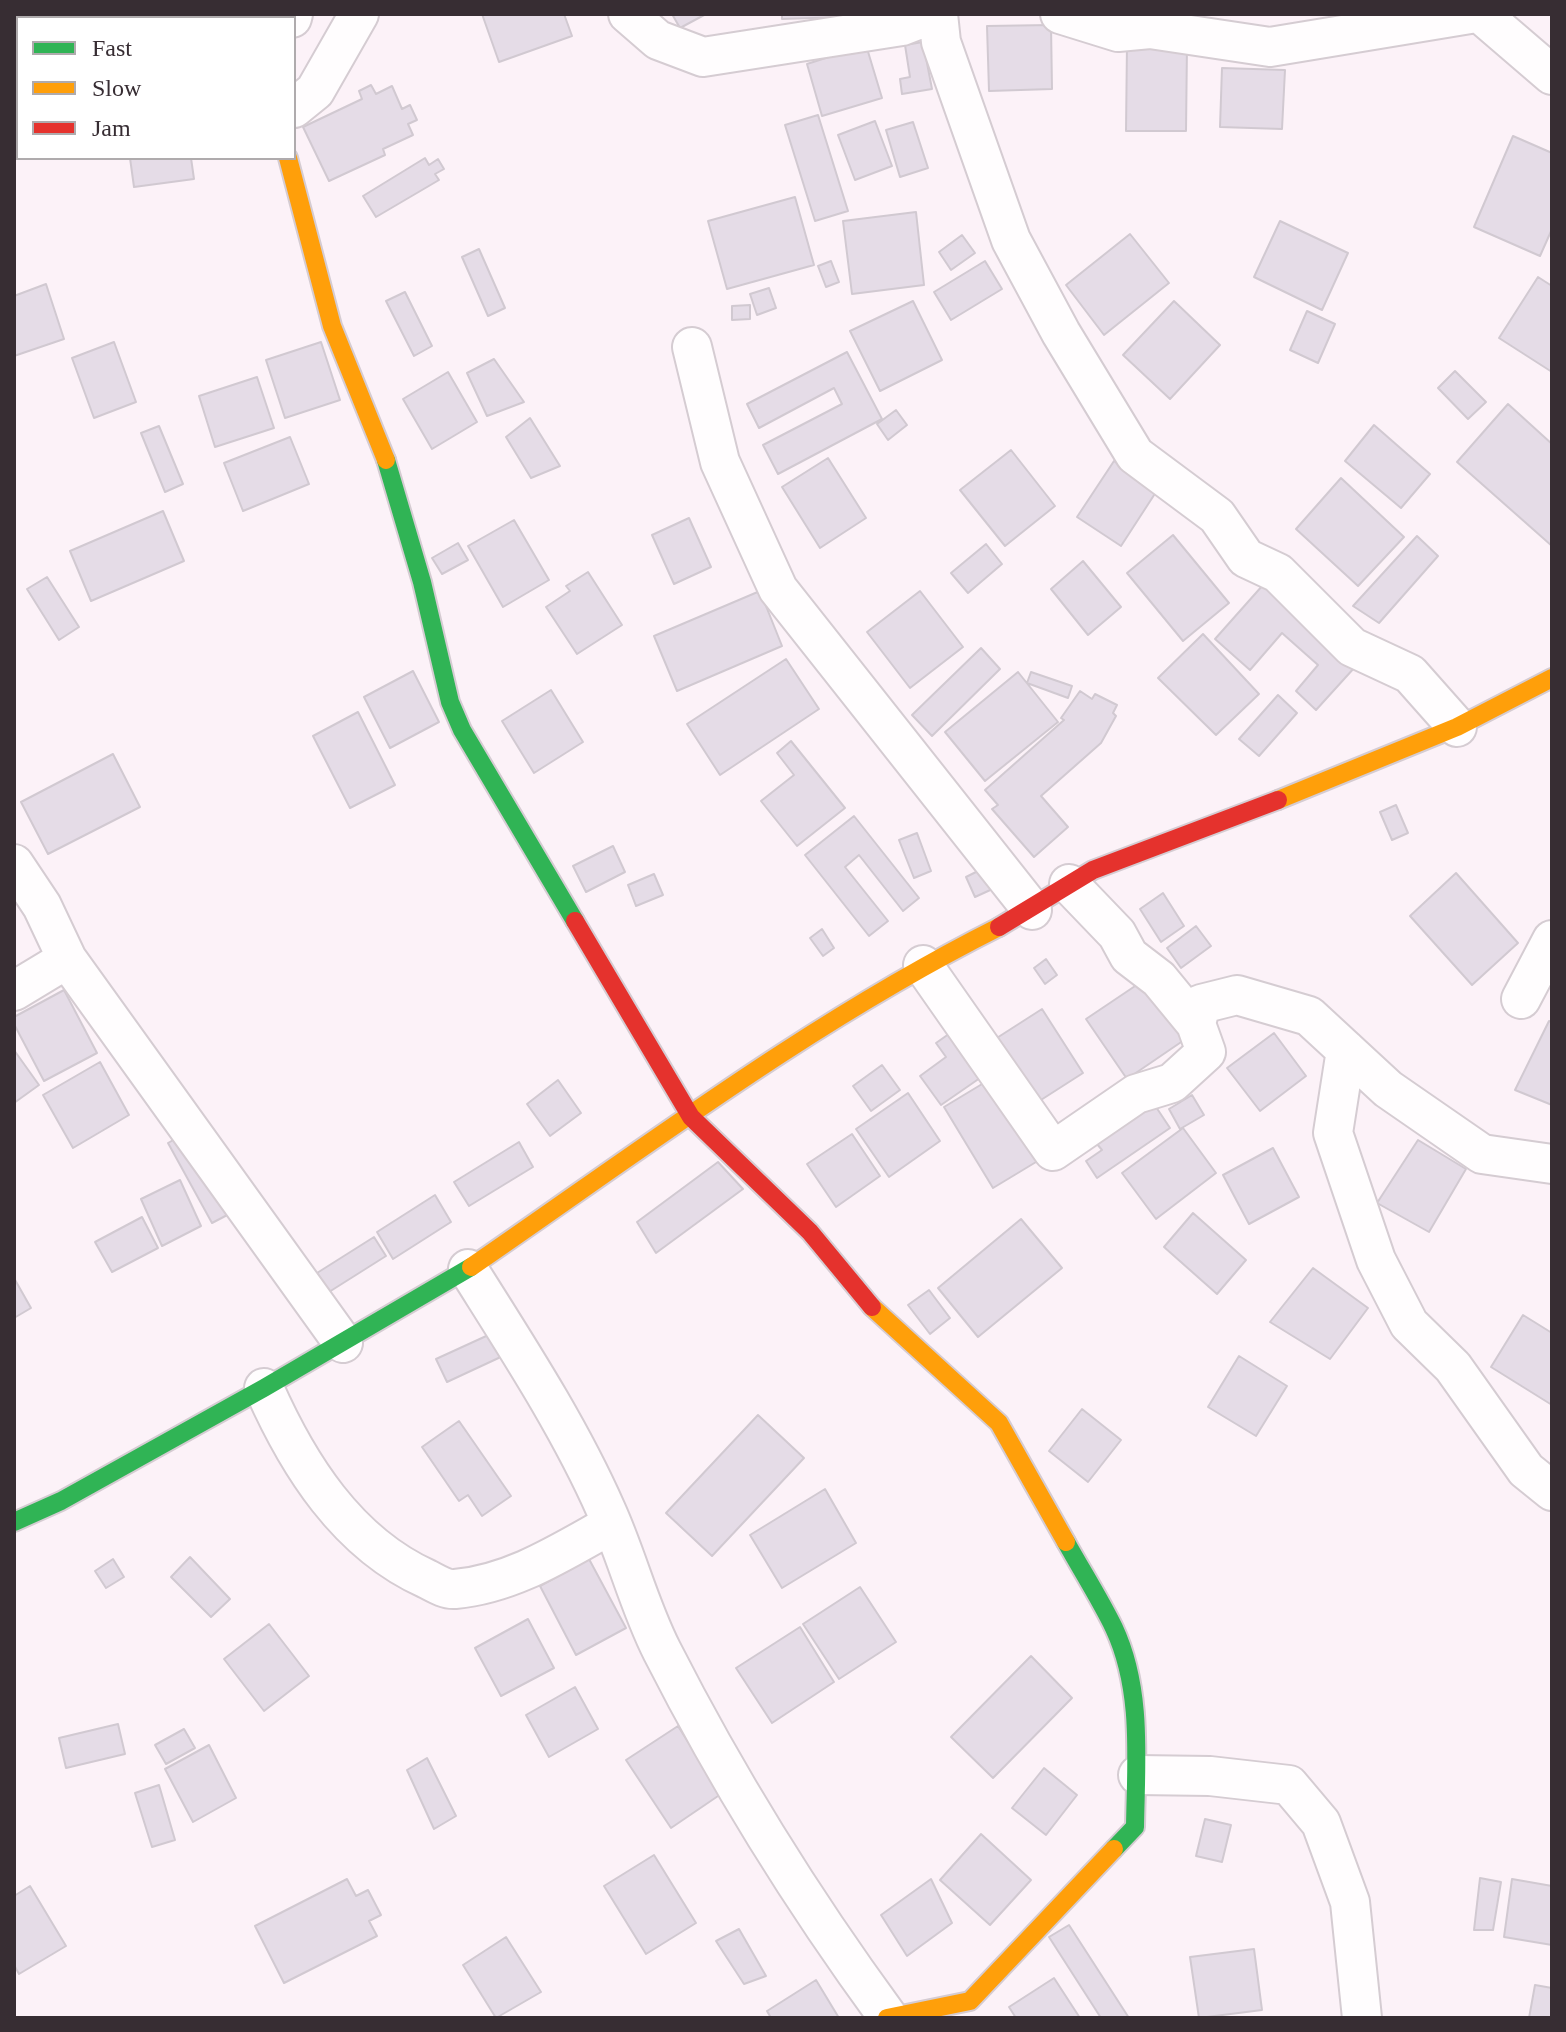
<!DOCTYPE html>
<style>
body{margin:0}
#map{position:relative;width:1566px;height:2032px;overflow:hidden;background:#fcf2f8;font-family:Georgia,serif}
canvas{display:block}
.frame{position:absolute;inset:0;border:16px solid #372d33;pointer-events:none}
.legend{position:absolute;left:16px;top:16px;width:280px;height:144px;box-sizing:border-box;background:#fff;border:2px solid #afabad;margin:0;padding:10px 14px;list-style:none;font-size:24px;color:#372d33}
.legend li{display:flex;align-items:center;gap:16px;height:40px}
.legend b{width:40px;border:2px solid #afabad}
</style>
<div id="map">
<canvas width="1566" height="2032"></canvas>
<div class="frame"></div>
<ul class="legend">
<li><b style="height:10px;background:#30b455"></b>Fast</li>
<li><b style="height:10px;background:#ff9f0a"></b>Slow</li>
<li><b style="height:10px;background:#e5322d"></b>Jam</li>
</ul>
</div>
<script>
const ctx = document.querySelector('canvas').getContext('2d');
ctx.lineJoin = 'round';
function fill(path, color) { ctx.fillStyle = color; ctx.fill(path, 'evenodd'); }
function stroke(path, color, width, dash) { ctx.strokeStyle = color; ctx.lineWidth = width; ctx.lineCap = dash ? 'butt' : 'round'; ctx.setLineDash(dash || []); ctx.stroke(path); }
const building = new Path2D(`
 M482 14H564L572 36 499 62Z
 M672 14H706L680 28Z
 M782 14H844V17L782 19Z
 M1051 25 1052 89 989 91 987 26Z
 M923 42 932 89 902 94 900 79 910 77 905 45Z
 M1127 44 1187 45 1186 131H1126Z
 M866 45 882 98 822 116 807 64Z
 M1222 68 1285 70 1282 129 1220 127Z
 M371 85 376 94 392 86 402 109 410 105 417 120 408 124 413 135 383 149 385 155 329 181 303 127 362 99 359 91Z
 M818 115 848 211 815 221 785 125Z
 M875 121 892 166 855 180 838 135Z
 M913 122 928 168 900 177 886 130Z
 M1513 136 1552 153V229L1540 256 1474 227Z
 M130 158H191L194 179 134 187Z
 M425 158 429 165 438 159 444 169 435 174 439 180 376 217 363 196Z
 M795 197 814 265 727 289 708 221Z
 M916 212 924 285 852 294 843 221Z
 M1280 221 1348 253 1322 310 1254 277Z
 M1130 234 1169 283 1104 335 1066 285Z
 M962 235 975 253 951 270 939 252Z
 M479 249 505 308 488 316 462 257Z
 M831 261 839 282 826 287 818 266Z
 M985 261 1002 289 951 320 934 292Z
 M1538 277 1552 286V372L1499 338Z
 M46 284 64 339 14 356V296Z
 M769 288 776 308 757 315 750 294Z
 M405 292 432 346 414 356 386 301Z
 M913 301 942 360 880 391 850 331Z
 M1174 301 1220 345 1170 399 1123 355Z
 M750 305V319L732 320V306Z
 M1307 311 1335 324 1318 363 1290 350Z
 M114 342 136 402 94 418 72 358Z
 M321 342 340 400 285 418 266 360Z
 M847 352 882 419 778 474 763 445 842 404 834 388 759 428 747 404Z
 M494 359 524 402 487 416 467 373Z
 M1455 371 1486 402 1468 419 1438 388Z
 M448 372 477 422 432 449 403 399Z
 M257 377 274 428 215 447 199 396Z
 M1508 404 1552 444V546L1457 462Z
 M896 410 907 425 888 440 877 424Z
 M530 418 560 466 531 478 506 437Z
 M1374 425 1430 474 1401 508 1345 461Z
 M159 426 183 484 165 492 141 433Z
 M290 437 309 484 243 511 224 463Z
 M1011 450 1055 506 1005 546 960 490Z
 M828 458 866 518 820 548 782 487Z
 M1114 461 1158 489 1121 546 1077 517Z
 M1341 478 1404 537 1358 586 1296 529Z
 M163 511 184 561 91 601 70 551Z
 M689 518 711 567 674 584 652 535Z
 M514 520 549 580 503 607 468 546Z
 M1173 535 1229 603 1183 641 1127 573Z
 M1417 536 1438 556 1379 623 1353 606Z
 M458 543 468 560 442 574 432 558Z
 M986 544 1002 564 968 593 951 573Z
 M1083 561 1121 607 1088 635 1051 589Z
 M588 572 622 625 577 654 546 607 570 591 566 586Z
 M47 577 79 627 59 640 27 589Z
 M1263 585 1355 667 1316 710 1296 691 1318 665 1282 633 1250 670 1215 639Z
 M760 591 782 646 677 691 654 636Z
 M920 591 963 647 910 688 867 632Z
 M1203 634 1259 694 1216 735 1158 678Z
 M981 648 1000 669 932 736 912 715Z
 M786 659 819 709 720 775 687 724Z
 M413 671 439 722 390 748 364 697Z
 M1018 672 1058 722 985 781 945 732Z
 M1031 672 1072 686 1068 698 1027 683Z
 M551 690 583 742 534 773 502 721Z
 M1080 691 1092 699 1095 694 1117 705 1113 713 1116 716 1101 743 1041 796 1068 827 1034 857 992 809 998 805 985 790 1064 720 1061 718Z
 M1278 695 1297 713 1259 756 1239 739Z
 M358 712 395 785 350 808 313 736Z
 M791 741 845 808 797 846 761 801 794 775 777 753Z
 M113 754 140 807 48 854 21 802Z
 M1396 805 1408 833 1392 840 1380 812Z
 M854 816 919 898 903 911 859 855 845 867 888 921 869 936 805 855Z
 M917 833 931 871 914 878 899 840Z
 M613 846 625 872 586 892 573 866Z
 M988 866 999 886 975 897 966 877Z
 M1456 873 1518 943 1472 985 1410 916Z
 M654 874 663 895 636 906 628 885Z
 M1163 893 1184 926 1161 942 1140 909Z
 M1196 926 1211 946 1181 968 1167 948Z
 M822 929 834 948 823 956 810 938Z
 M1046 959 1057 975 1045 984 1034 968Z
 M1150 976 1190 1036 1127 1079 1086 1019Z
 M64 990 97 1053 44 1081 14 1024V1017Z
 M1042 1009 1083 1073 1030 1107 989 1043Z
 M1549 1021 1552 1022V1105L1515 1090Z
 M963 1024 993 1069 941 1105 920 1076 946 1057 936 1043Z
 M1274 1033 1306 1076 1260 1111 1227 1068Z
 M14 1050 39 1085 14 1103Z
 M100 1062 129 1115 73 1148 43 1095Z
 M882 1065 900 1090 871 1111 853 1086Z
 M997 1075 1046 1156 993 1188 944 1107Z
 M558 1080 581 1113 550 1136 527 1104Z
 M908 1093 940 1141 889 1177 856 1129Z
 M1192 1095 1204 1115 1180 1129 1169 1109Z
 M1154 1104 1170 1128 1097 1178 1086 1161 1102 1150 1097 1144Z
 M1183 1128 1216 1173 1156 1219 1122 1173Z
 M189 1131 233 1212 212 1223 168 1143Z
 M852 1134 880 1176 836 1207 807 1164Z
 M1418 1140 1466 1169 1429 1232 1377 1203Z
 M519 1142 533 1167 469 1206 454 1182Z
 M1273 1148 1299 1197 1249 1224 1223 1175Z
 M718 1162 743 1189 656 1253 637 1222Z
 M180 1180 201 1226 162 1246 141 1199Z
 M435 1195 451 1222 393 1259 377 1232Z
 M1193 1213 1246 1260 1217 1294 1164 1247Z
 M142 1217 158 1248 112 1272 95 1242Z
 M1021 1219 1062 1268 978 1337 938 1288Z
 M374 1237 386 1256 329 1292 317 1273Z
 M1313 1268 1368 1308 1330 1359 1270 1322Z
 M14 1278 31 1308 14 1318Z
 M929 1290 950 1318 930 1334 908 1305Z
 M1523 1315 1552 1333V1405L1491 1367Z
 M495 1332 505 1355 447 1382 436 1359Z
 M1239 1356 1287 1386 1256 1436 1208 1407Z
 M1082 1409 1121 1440 1088 1482 1049 1451Z
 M758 1415 804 1458 712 1556 666 1513Z
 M459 1421 511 1496 482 1516 468 1495 459 1501 422 1447Z
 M825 1489 856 1543 782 1588 750 1535Z
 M190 1557 230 1599 211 1617 171 1577Z
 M113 1559 124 1577 106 1588 95 1571Z
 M589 1559 626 1628 576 1655 540 1586Z
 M860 1587 896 1642 839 1679 803 1624Z
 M528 1619 554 1668 501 1696 475 1648Z
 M269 1624 309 1676 264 1711 224 1659Z
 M800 1627 834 1682 772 1723 736 1668Z
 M1031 1656 1072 1698 993 1778 951 1737Z
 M575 1687 598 1729 549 1757 526 1715Z
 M118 1724 125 1754 66 1768 59 1738Z
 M678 1726 721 1794 671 1828 626 1760Z
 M184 1729 195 1748 166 1764 155 1745Z
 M209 1745 236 1798 193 1822 165 1769Z
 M427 1758 456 1816 434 1829 407 1770Z
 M1044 1768 1077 1795 1046 1835 1012 1808Z
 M159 1785 175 1840 152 1847 135 1793Z
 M1205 1819 1231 1825 1222 1862 1196 1856Z
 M981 1834 1031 1880 990 1925 940 1880Z
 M654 1855 696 1923 646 1954 604 1886Z
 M1480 1878 1501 1882 1493 1930H1474Z
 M347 1879 356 1896 368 1890 381 1915 369 1921 377 1936 284 1983 255 1926Z
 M931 1879 952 1923 907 1956 881 1915Z
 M1512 1879 1552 1886V1945L1504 1937Z
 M30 1886 66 1946 19 1974 14 1965V1896Z
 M1069 1925 1129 2018H1101L1049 1937Z
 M739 1929 766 1976 744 1984 716 1941Z
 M506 1937 541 1992 496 2018 463 1965Z
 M1254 1949 1262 2010 1199 2018 1190 1957Z
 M1054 1978 1080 2018H1016L1009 2007Z
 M816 1980 839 2018H771L767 2011Z
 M1535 1985 1552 1988V2018H1529Z`);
const street = new Path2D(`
 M628 14 658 40 703 57 902 26 933 14
 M938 14 941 42 1011 240 1061 333 1135 455 1217 516 1246 558 1278 573 1352 647 1410 674 1457 727
 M1060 14 1118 32 1150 29 1270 47 1470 14
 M1481 14 1552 75
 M292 18 293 14
 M294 108 315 91 359 14
 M692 347 720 462 778 589 1032 910
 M14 864 42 906 67 959 343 1343
 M923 965 1053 1151 1136 1094 1172 1083 1206 1052 1196 1024 1159 979 1129 956 1117 934 1069 884
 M14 991 67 959
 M1521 999 1552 940
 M1196 1024 1201 1004 1237 995 1309 1016 1388 1089 1482 1154 1552 1164
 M1346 1050 1333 1133 1376 1260 1409 1324 1453 1367 1526 1470 1552 1491
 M468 1269C517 1347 569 1426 606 1510 627 1556 639 1606 662 1651 727 1779 803 1901 888 2017
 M264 1388C298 1465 347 1543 427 1579 435 1583 446 1590 455 1589 513 1584 563 1551 612 1524
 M1138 1775 1210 1776 1289 1785 1321 1823 1350 1902 1362 2018`);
const fast = new Path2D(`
 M386 460 422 582 450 702 462 730 575 921
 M14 1522 61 1501 264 1388 471 1267
 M1066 1542C1082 1571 1100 1599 1114 1628 1143 1690 1136 1761 1135 1827L1114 1849`);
const slow = new Path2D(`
 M288 158 332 326 386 460
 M1278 800 1457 727 1552 678
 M471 1267C644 1148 812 1021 999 927
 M872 1307 999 1423 1066 1542
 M887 2018 970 2001 1114 1849`);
const jam = new Path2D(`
 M575 921 691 1117 810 1232 872 1307
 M999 927 1093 870 1278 800`);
fill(building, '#e5dce7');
stroke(building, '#d1c9d1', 2);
stroke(street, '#d5ccd2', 42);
stroke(fast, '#d5ccd2', 22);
stroke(slow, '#d5ccd2', 22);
stroke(jam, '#d5ccd2', 22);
stroke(street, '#fffdfe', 38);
stroke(fast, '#30b455', 18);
stroke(slow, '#ff9f0a', 18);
stroke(jam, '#e5322d', 18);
</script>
